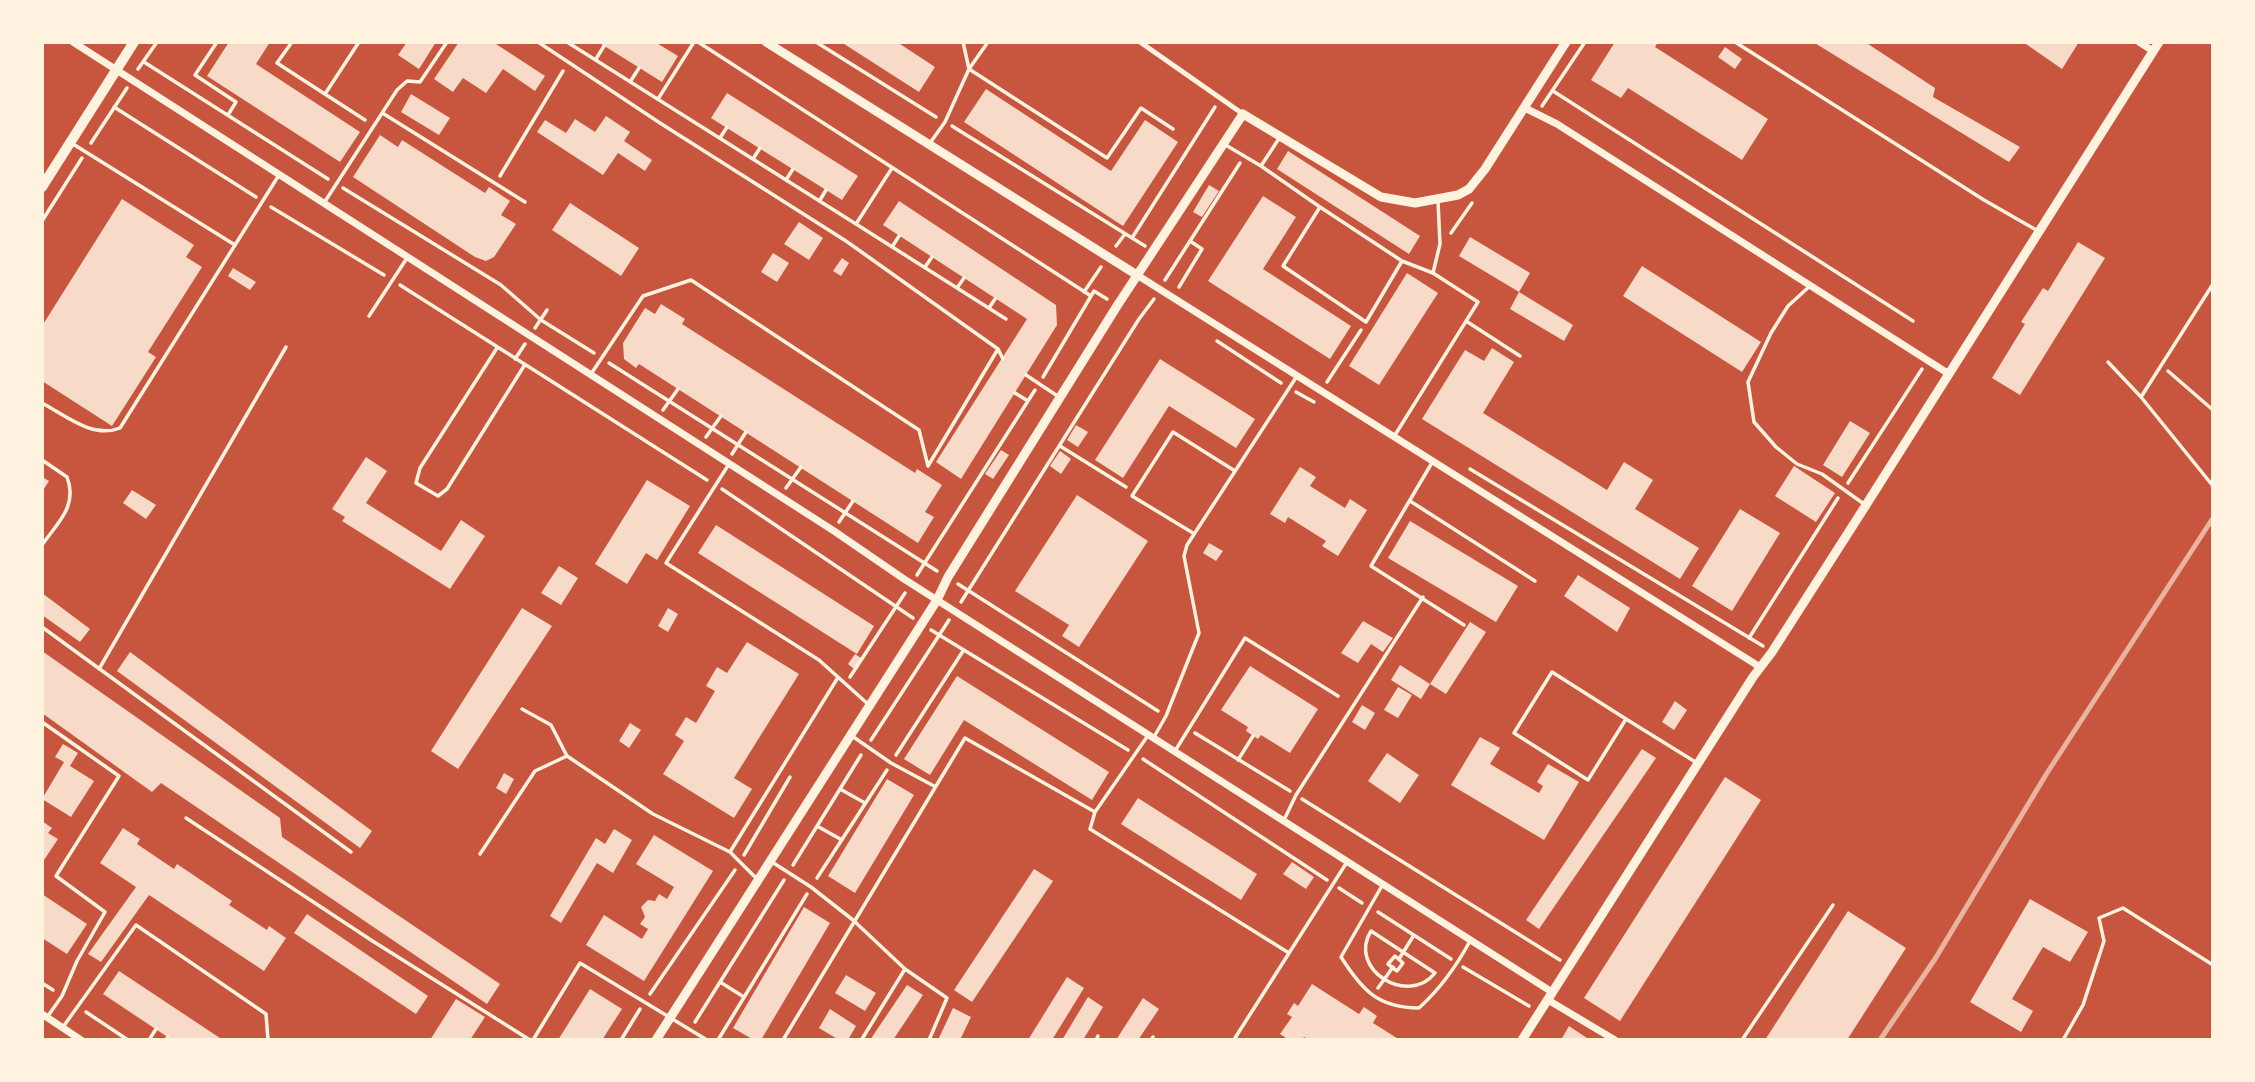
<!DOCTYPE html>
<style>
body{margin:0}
#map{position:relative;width:2255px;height:1082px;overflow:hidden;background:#c8553d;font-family:"Libre Baskerville",serif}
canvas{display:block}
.frame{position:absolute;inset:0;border:44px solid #fff3e0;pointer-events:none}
</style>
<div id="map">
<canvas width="2255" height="1082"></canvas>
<div class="frame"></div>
</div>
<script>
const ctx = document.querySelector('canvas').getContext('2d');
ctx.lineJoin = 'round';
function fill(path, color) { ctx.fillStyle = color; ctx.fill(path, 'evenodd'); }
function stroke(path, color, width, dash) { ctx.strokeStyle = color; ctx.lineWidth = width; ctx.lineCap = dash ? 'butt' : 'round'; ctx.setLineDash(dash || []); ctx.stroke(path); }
const building = new Path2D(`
 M229 42H270L256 64 360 132 340 162 207 76Z
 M407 42H436L419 69 398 55Z
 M459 42H493L545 76 535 91 503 69 486 93 463 78 453 92 434 79Z
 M598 42H655L678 56 662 82Z
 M841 42H897L935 67 919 92Z
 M1615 42H1658L1655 47 1768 119 1742 160 1628 88 1621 98 1591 80Z
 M1813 42H1865L1935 88 1933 97 2020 147 2009 162Z
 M2023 42H2079L2062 69Z
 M1725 47 1742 59 1735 69 1718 57Z
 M986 89 1111 171 1145 120 1178 142 1123 226 964 122Z
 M727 93 858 176 842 200 711 118Z
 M411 94 450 118 439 135 401 112Z
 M606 116 630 132 624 141 652 160 645 171 618 153 603 175 537 132 545 120 566 133 575 119 595 132Z
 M380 135 398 147 402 140 485 193 489 187 510 201 501 215 516 224 494 257 486 261 475 257 353 177Z
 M1288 151 1420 236 1409 254 1277 169Z
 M1209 185 1219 191 1202 217 1193 212Z
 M1263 196 1296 217 1263 269 1351 326 1330 359 1208 281Z
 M122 199 194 245 186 257 202 267 148 352 156 357 112 426 42 381V326Z
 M899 201 1056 305 1057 325 961 479 936 462 1027 319 883 225Z
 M570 203 639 248 621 276 552 230Z
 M799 222 823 238 809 260 784 244Z
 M1470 237 1530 273 1519 292 1459 256Z
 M2078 242 2105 258 2020 395 1992 378 2025 324 2021 322 2043 288 2048 291Z
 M773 253 789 263 777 282 761 272Z
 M842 258 849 263 841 276 833 271Z
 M1642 266 1761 342 1742 372 1623 296Z
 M233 268 256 282 250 290 228 276Z
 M1407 273 1438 293 1379 385 1349 366Z
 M1519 292 1573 325 1564 341 1510 309Z
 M661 304 685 319 682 324 915 473 917 469 942 485 925 512 934 517 918 543 639 364 636 368 624 359 623 343 645 308 655 314Z
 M1492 348 1514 362 1483 413 1607 490 1624 462 1653 480 1635 509 1699 548 1680 579 1422 419 1465 350 1484 361Z
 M1160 359 1255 419 1236 448 1169 406 1123 478 1095 460Z
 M1850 421 1870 433 1842 477 1823 465Z
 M1076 425 1088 432 1078 447 1067 440Z
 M1001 450 1009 455 993 479 985 474Z
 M1060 451 1071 459 1061 474 1050 466Z
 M366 457 387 471 366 503 441 551 461 520 485 536 450 589 342 521 345 517 332 509Z
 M1794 466 1835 493 1816 522 1775 496Z
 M1300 467 1316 477 1310 486 1345 508 1350 499 1367 510 1338 556 1322 546 1326 541 1288 517 1285 523 1270 514Z
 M42 477 49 481 42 492Z
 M647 480 690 506 657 560 646 553 627 584 595 564Z
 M132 490 156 505 146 519 123 503Z
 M1077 495 1148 541 1079 647 1062 636 1069 625 1015 591Z
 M1740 509 1780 533 1732 611 1692 586Z
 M1410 521 1518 586 1496 622 1388 558Z
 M716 525 874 626 857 654 698 553Z
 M1209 543 1223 551 1216 561 1203 553Z
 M559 566 578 578 561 605 541 593Z
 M1578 575 1630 608 1617 632 1564 596Z
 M42 593 90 629 80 642 42 615Z
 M522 608 552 626 458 769 431 751Z
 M668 608 678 614 668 632 658 626Z
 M1363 621 1393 638 1383 652 1371 644 1358 663 1341 653Z
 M1470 622 1486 632 1446 694 1430 684Z
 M747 642 799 674 734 778 752 789 734 818 663 774 684 741 675 735 686 717 696 723 715 691 706 686 717 667 727 673Z
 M42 651 280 818 282 837 500 984 487 1004 161 783 152 792 42 713Z
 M130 652 372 831 360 848 117 671Z
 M855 654 861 658 854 669 848 664Z
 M1400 665 1430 684 1421 699 1391 680Z
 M1250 666 1318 709 1290 753 1261 735 1258 739 1246 731 1248 727 1221 710Z
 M957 676 1109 772 1092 800 964 720 930 775 904 759Z
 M1398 687 1412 695 1398 718 1384 710Z
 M1675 701 1687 710 1674 730 1662 722Z
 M1362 705 1375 713 1365 730 1352 722Z
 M630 723 641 730 629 748 619 741Z
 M1480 737 1500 748 1490 764 1539 793 1543 786 1537 782 1548 764 1579 782 1544 840 1451 785Z
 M63 744 78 753 70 766 94 781 71 817 42 799 64 762 55 757Z
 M1642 749 1656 758 1539 929 1526 920Z
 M1387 753 1419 775 1400 803 1368 781Z
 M504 773 514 779 506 794 496 788Z
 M1725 777 1761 800 1620 1021 1584 998Z
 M887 779 914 795 855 893 828 876Z
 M1138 798 1257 874 1241 900 1121 824Z
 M42 821 52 828 48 833 58 839 42 863Z
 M123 828 140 839 137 844 174 869 177 864 232 901 229 905 267 930 269 926 286 938 264 971 149 895 101 962 88 954 136 887 100 863Z
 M614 829 632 840 613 873 597 863 561 923 550 916 596 838 605 844Z
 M654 835 713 871 644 981 586 945 604 915 642 939 648 929 640 924 645 917 641 907 648 900 655 901 659 894 667 899 674 887 636 864Z
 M1292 862 1314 877 1306 889 1283 874Z
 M1034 869 1053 881 972 1002 954 990Z
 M42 894 87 924 67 954 42 938Z
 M2030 899 2088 932 2070 962 2043 947 2012 999 2033 1011 2021 1032 1970 1002Z
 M804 907 830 923 761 1040H754L733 1028Z
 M1848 911 1906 948 1847 1040H1765Z
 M307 914 428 996 416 1014 294 933Z
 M119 971 223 1040H172L103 994Z
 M846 975 876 993 865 1011 835 993Z
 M1067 977 1084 988 1052 1040H1028Z
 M1312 984 1359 1014 1364 1007 1377 1016 1373 1023 1400 1040H1309L1304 1037 1302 1040H1289L1280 1034 1292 1017 1287 1014 1294 1003 1298 1006Z
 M907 985 923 995 893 1040H870Z
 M590 989 622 1009 602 1040H558Z
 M1088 997 1103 1007 1083 1040H1062Z
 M1143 998 1159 1009 1138 1040H1116Z
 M456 999 485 1017 470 1040H430Z
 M953 1008 971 1017 960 1040H938Z
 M830 1009 856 1026 848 1040H839L819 1028Z
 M1569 1026 1590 1040H1561Z`);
const path = new Path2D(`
 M217 42 195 75 236 102 228 115
 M567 42 856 224 892 168
 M698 42 1091 296
 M816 42 936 117
 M596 59 604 46
 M144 62 328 179
 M138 69 157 42
 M630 82 639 68
 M1553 91 1913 321
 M658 99 694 42
 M1542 106 1585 42
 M114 107 256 197
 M952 126 1145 246
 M720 138 727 127
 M91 143 127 88
 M753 159 760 148
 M500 176 563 71
 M786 180 793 169
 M343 188 501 285 541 320 594 353
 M820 200 826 190
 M271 207 384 275
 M42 221 82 158
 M856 224 1006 319
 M1451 233 1472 203
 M1132 238 1215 107
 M1116 246 1125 234
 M892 247 899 236
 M925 267 932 257
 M1165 280 1240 163
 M400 285 707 480
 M1179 287 1202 249 1190 241
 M957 288 964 278
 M1084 292 1101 267
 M989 308 995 299
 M535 328 547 310
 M1217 341 1281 383
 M497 348 420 468 416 483 438 496 447 489 524 366
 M515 359 525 344
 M609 363 937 571
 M2168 371 2213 410
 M1043 377 1094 291 1107 299
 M1327 382 1361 330
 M1296 392 1314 402
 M1015 393 1028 401
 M663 410 678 389
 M706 437 721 416
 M1060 446 1126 487
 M732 454 746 432
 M1470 469 1763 646
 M1848 483 1922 369
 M786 488 801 467
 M722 489 913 618
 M839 522 853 501
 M917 575 1035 390
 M958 584 1158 711
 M961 602 1139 319 1154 299
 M931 630 1128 750
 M1749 638 1838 498
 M850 677 905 593
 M1195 733 1290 791
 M871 740 949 620
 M896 755 963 651
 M1143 759 1327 880
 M1238 760 1253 736
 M840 789 865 803
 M1302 799 1560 960
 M817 826 842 840
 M744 855 790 777
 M793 865 861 755
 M817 878 887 770
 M1339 888 1362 903
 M1378 912 1451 959
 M1371 931 1435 973C1408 1007 1347 969 1371 931Z
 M1395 956 1403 963 1397 971 1388 964Z
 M1399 959 1414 935
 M1463 967 1529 1006
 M720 982 744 997
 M42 983 53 990
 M1378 988 1393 967
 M650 994 735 870
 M86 1012 128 1040
 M695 1022 784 880
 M149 1040 156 1029
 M166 1040 168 1037
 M621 1040 640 1009
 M718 1040 807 894`);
const service = new Path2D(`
 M292 42 277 63 365 120
 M538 42 660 123 846 241 998 349 928 466 919 430 691 280 643 296 591 374
 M963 42 969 69 1107 158 1141 108 1173 129
 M1735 42 1984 200 2038 231
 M325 94 359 42
 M384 114 525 202
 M1280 137 1261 166 1320 207 1283 266 1366 322 1402 261 1433 273
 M930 143 945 122 969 69 988 42
 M73 144 235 245
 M1224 144 1261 166
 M324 203 397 90 407 81 420 82 447 42
 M1320 207 1402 261
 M1811 285 1788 306 1771 333 1748 382 1754 422 1776 447 1797 464 1822 474 1864 504
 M369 316 407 258
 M1466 321 1520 356
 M998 349 1003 359
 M2108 362 2141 397 2213 486
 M1026 375 1059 397
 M2141 397 2213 284
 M42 403C66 416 93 439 120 428L279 175
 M1395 435 1478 302 1433 273 1440 244 1438 201
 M42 460 67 477C78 506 58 522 42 545
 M1433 461 1371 566 1464 625
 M729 464 666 563 819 660 869 705
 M1410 501 1535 581
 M1193 533 1132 496 1173 432 1235 471
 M42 627 351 852
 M99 669 286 347
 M522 709 551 725 567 756
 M1626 719 1552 672 1514 733 1588 780 1626 719 1697 763
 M42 722 119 776 56 876 105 912 77 961 62 996 48 1016
 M1149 734 1095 812 1090 829 1289 953
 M852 736 891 763 934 786
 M1154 737 1166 716 1199 633 1184 556 1187 545 1297 376
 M1175 751 1245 638 1338 696
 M186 818 371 940 530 1040
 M1284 820 1296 795 1423 597
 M730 852 837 679
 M480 854 535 771 567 756 653 814 730 852 757 879
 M772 862 811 887 853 920 905 969 947 998 929 1040
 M1383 884 1341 957C1362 990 1378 1008 1419 1008 1441 988 1456 967 1470 941
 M63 1027 136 925 266 1014 268 1040
 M862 1039 905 969
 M533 1040 580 963 707 1040
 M783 1040 965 738 1095 812
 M1096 1040 1098 1036
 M1151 1040 1153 1037
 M1238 1040 1235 1038 1347 862
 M1742 1040 1833 905
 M2063 1040 2083 1005 2104 941 2099 918 2123 908 2213 965`);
const pedestrian = new Path2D(`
 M1140 42 1243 114`);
const minor = new Path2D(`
 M73 42 834 531 904 579 1552 992
 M2139 42 2153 51
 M1525 108 1557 124 1949 374
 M1137 275 1760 667
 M1548 1000 1615 1040
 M42 1014 81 1040`);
const tertiary = new Path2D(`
 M766 42 1137 275
 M656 1040 937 600 948 577 1117 306 1243 114 1381 197 1415 203 1458 195 1469 189 1485 169 1566 42
 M1522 1040 1753 677 1772 652 1866 505 2159 42`);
const secondary = new Path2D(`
 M42 187 134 42`);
const rail = new Path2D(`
 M1880 1040 1935 959 2047 773 2213 518`);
fill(building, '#f7dbc8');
stroke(path, '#fff3e0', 3.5);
stroke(service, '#fff3e0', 3.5);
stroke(pedestrian, '#fff3e0', 5);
stroke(minor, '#fff3e0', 7);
stroke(tertiary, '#fff3e0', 9);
stroke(secondary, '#fff3e0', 10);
stroke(rail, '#e9b49f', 5);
</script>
